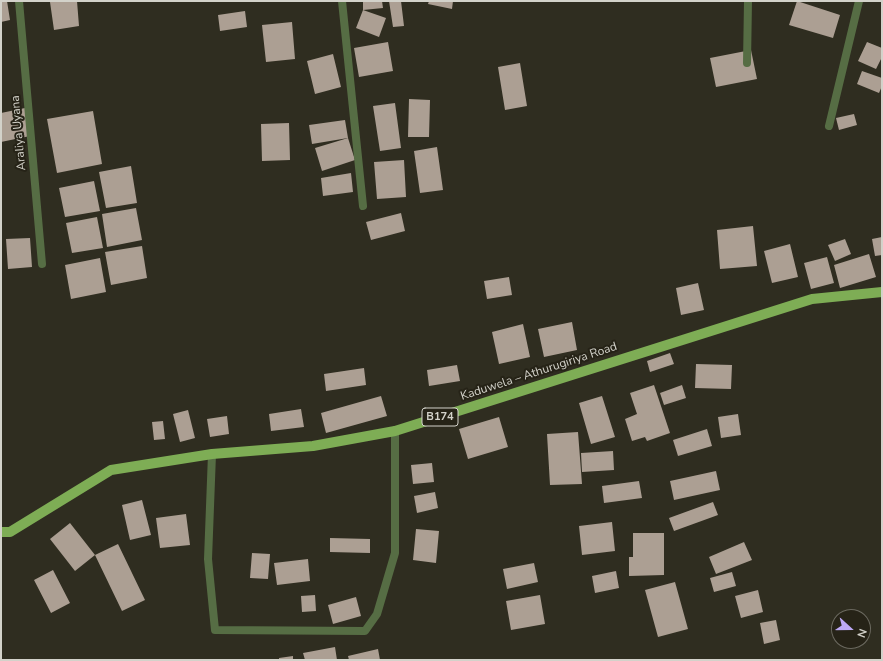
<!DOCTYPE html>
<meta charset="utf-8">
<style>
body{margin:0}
#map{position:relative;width:883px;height:661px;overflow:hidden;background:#2f2d20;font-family:"Nunito Sans",sans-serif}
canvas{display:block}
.frame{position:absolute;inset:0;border:2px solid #d3d2ca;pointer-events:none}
.north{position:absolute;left:831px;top:609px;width:40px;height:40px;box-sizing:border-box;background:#262317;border:1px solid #6b695f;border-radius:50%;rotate:111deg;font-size:11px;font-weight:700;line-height:16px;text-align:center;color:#d3d2ca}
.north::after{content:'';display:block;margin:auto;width:14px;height:18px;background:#bda9f5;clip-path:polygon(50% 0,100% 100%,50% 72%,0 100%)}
</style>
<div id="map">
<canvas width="883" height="661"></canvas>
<div class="frame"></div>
<div class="north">N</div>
</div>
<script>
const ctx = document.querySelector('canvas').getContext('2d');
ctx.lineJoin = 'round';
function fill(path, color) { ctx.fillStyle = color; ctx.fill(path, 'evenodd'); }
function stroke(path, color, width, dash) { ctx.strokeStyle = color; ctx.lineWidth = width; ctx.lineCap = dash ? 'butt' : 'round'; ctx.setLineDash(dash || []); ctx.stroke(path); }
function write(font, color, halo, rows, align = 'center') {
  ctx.font = font + ' "Nunito Sans",sans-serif'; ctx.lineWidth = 4; ctx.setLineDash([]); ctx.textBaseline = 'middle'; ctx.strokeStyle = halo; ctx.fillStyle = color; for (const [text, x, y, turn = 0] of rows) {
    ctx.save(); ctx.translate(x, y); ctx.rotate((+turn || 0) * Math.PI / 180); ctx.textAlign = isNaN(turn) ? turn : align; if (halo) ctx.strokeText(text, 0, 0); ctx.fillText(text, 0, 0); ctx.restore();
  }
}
const building = new Path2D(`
 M1 1H7L10 20 1 22Z
 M77 1 79 26 54 30 50 2Z
 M363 1H382L383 8 363 10Z
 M389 1H401L404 26 393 27Z
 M429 1H453L452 9 428 4Z
 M797 1 840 15 833 38 789 25Z
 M363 10 386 18 379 37 356 28Z
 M245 11 247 27 220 31 218 15Z
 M292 22 295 59 266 62 262 25Z
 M388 42 393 71 359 77 354 48Z
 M867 42 882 48V57L876 69 858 61Z
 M751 50 757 79 716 87 710 58Z
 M333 54 341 87 315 94 307 61Z
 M520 63 527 106 505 110 498 67Z
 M862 71 882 78V86L879 93 857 84Z
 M409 99 430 100 429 137H408Z
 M395 103 401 148 380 151 373 106Z
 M25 108 30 136 1 142V113Z
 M93 111 102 164 57 173 47 119Z
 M854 114 857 125 839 130 836 118Z
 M345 120 348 138 312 144 309 125Z
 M289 123 290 160 262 161 261 124Z
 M348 138 355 160 322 171 315 148Z
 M437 147 443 190 420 193 414 151Z
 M404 160 406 197 377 199 374 162Z
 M131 166 137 203 106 208 99 172Z
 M351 173 353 192 323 196 321 178Z
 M94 181 100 211 65 217 59 188Z
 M136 208 142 240 107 247 102 214Z
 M401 213 405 231 371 240 366 222Z
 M97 217 103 248 72 253 66 223Z
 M753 226 757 266 720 269 717 230Z
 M882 237V255L875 256 872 239Z
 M30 238 32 267 8 269 6 239Z
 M845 239 851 254 835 261 828 245Z
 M790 244 798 277 772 283 764 251Z
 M142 246 147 278 111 285 105 252Z
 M869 254 876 277 840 288 834 265Z
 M827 257 834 283 811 289 804 263Z
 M100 258 106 292 71 299 65 265Z
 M509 277 512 295 487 299 484 281Z
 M698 283 704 310 681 315 676 288Z
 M572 322 577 350 544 357 538 329Z
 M523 324 530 357 499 364 492 332Z
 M670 353 674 364 650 372 647 361Z
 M696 364 732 365 731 389 695 388Z
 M457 365 460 381 429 386 427 370Z
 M364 368 366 385 326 391 324 374Z
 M654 385 670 433 647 441 645 437 632 441 625 419 637 414 630 393Z
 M682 385 686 398 664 405 660 393Z
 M381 396 387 416 326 433 321 413Z
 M602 396 615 437 591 444 579 403Z
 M301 409 304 427 271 431 269 414Z
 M188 410 195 438 180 442 173 414Z
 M738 414 741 435 721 438 718 417Z
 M227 416 229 434 210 437 207 419Z
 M499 417 508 447 468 459 459 429Z
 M163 421 165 439 154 440 152 422Z
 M707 429 712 446 678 456 673 440Z
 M578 432 582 484 550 485 547 434Z
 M613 451 614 470 582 472 581 453Z
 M432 463 434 482 413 484 411 465Z
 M716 471 720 490 674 500 670 481Z
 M639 481 642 498 604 503 602 486Z
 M435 492 438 508 417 513 414 496Z
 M142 500 151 535 130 540 122 505Z
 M713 502 718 515 674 531 669 518Z
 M186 514 190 545 160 548 156 518Z
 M612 522 615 551 582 555 579 526Z
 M70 523 95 555 75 571 50 539Z
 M416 529 439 531 436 563 413 560Z
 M633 533H664V575L629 576V557H633Z
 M330 538 370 539V553L330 552Z
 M744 542 752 560 716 574 709 557Z
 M118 544 145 600 122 611 95 555Z
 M252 553 270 554 268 579 250 578Z
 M308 559 310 581 277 585 274 563Z
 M534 563 538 582 507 589 503 569Z
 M53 570 70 603 51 613 34 580Z
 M616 571 619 588 595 593 592 576Z
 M732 572 736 586 714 592 710 578Z
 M675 582 688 629 658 637 645 590Z
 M758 590 763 612 741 618 735 596Z
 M315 595 316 611 302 612 301 596Z
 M540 595 545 624 511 630 506 601Z
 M356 597 361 616 333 624 328 605Z
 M776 620 780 640 764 644 760 623Z
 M335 647 337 660H305L303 653Z
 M378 649 380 660H349L348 656Z
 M293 656V660H279V658Z`);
const minor = new Path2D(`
 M19 1 42 264
 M342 1 363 206
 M747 63 748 1
 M829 126 859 1
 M212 454 208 559 215 630 365 631 377 614 395 553V431`);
const primary = new Path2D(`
 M1 532H10L111 470 212 454 313 446 395 431 812 299 882 292`);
const shields = [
 [440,417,36]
];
const shieldNames = [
 ["B174",440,417]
];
const streetNames = [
 ["Araliya Uyana",19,133,-95],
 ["Kaduwela – Athurugiriya Road",539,372,-18]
];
fill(building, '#ac9f93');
stroke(minor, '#566d44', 8);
stroke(primary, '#7ead55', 10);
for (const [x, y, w] of shields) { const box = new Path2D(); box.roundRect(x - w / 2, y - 9, w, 18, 3); ctx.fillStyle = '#262317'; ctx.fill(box); stroke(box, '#d3d2ca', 1); }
write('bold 11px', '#d3d2ca', null, shieldNames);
write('12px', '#d3d2ca', '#262317', streetNames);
</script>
